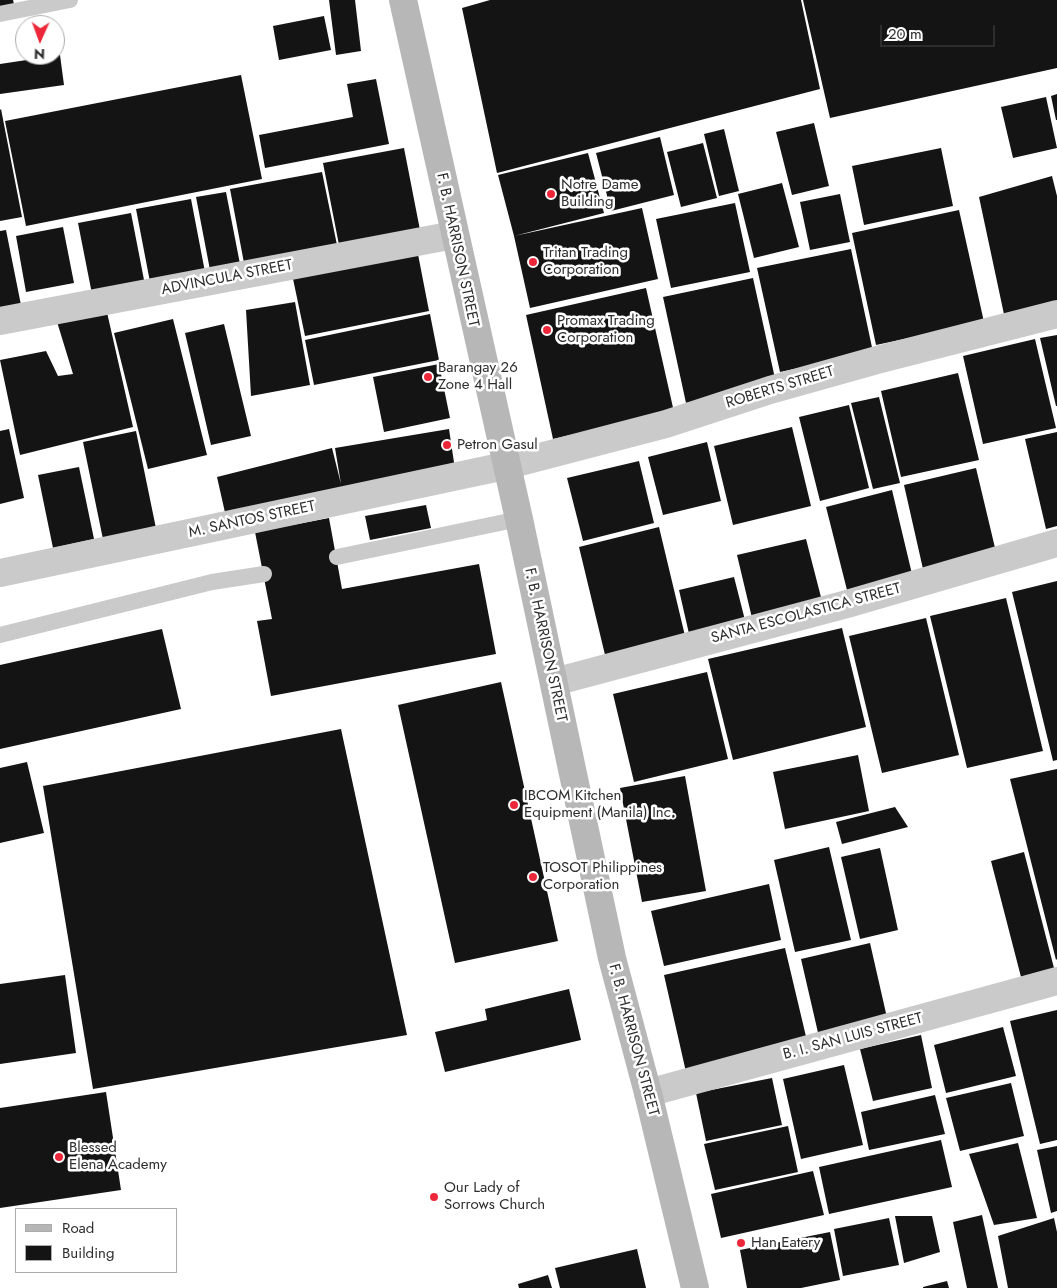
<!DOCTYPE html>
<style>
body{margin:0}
#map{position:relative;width:1057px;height:1288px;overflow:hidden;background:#fff;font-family:Jost,sans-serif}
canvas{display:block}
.legend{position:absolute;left:15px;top:1208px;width:162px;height:65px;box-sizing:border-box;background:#fff;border:1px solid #ababab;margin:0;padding:6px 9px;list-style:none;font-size:15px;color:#2d2d2d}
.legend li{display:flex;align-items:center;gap:10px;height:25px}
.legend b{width:25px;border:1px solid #ababab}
.north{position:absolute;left:15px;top:15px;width:50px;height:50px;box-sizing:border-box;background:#fff;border:1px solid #ababab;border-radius:50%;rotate:182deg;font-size:14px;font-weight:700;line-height:20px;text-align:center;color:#2d2d2d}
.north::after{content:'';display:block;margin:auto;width:18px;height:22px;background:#ec2739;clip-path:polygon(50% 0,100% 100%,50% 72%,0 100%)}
.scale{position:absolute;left:880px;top:25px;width:115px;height:22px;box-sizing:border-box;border:2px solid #2d2d2d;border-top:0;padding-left:6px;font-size:15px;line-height:18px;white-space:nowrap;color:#2d2d2d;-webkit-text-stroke:4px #fff;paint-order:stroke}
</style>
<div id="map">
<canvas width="1057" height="1288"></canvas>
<ul class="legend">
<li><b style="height:6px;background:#b7b7b7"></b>Road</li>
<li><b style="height:14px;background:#141414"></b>Building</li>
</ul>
<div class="north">N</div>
<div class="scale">20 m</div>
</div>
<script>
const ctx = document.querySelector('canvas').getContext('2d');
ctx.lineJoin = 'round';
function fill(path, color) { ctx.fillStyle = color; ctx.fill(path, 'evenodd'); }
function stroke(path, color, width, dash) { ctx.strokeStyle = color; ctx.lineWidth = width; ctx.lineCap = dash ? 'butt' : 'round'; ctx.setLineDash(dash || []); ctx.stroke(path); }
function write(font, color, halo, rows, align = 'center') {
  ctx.font = font + ' Jost,sans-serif'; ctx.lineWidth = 5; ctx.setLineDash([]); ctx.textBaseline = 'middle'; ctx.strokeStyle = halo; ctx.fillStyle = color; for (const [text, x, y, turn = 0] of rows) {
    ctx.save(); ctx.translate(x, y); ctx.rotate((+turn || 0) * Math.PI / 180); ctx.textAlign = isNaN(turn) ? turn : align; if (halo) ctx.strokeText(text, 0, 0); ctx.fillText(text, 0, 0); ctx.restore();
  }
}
const building = new Path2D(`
 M0 0H13L14 4 0 7Z
 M329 0H355L361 51 336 55Z
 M490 0H801L820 89 497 173 462 8Z
 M803 0H1057V68L830 118Z
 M324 16 331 50 279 60 273 26Z
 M60 55 64 85 0 94V64Z
 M241 75 262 179 26 226 5 121Z
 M376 79 389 144 265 168 259 135 353 117 347 84Z
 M1057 94V120H1056L1051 96Z
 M1046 97 1057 148 1013 158 1001 107Z
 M1 109 22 217 0 221V110Z
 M814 123 829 186 792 195 776 132Z
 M724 129 739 191 719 196 704 134Z
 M660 137 674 195 611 211 596 153Z
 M703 143 717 198 681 207 667 152Z
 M404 148 420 230 339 245 323 163Z
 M941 148 953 206 864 225 852 166Z
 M588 153 604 213 514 236 498 175Z
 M322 172 337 245 244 263 230 189Z
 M1052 176 1057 196V305L1005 319 979 197Z
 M782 183 799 247 754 258 738 194Z
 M226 192 240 264 210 270 196 197Z
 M840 194 850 242 810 250 800 202Z
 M191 199 205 272 150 282 136 209Z
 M735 203 750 272 671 288 656 219Z
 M642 208 658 279 530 308 514 236Z
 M959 210 984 322 876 345 852 233Z
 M131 213 145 285 92 294 78 223Z
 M63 227 74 283 26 292 16 236Z
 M6 230 22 310 0 314V231Z
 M417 249 429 311 305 336 292 274Z
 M851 249 873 352 780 372 757 268Z
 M753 278 776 383 686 403 663 297Z
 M646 288 674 412 553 439 526 315Z
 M295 302 310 385 251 396 246 310Z
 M106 308 133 427 20 455 0 360 46 351 58 376 73 374 54 312Z
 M430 314 439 360 314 385 305 340Z
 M173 319 207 455 148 469 114 333Z
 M224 324 251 436 211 445 185 333Z
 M1057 335V406H1056L1040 338Z
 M1035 339 1056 428 983 444 963 356Z
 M439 364 450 418 384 432 373 377Z
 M958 373 979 460 901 477 881 391Z
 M879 397 900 483 873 489 851 403Z
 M849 405 869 488 820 501 799 417Z
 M792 427 811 506 733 525 714 446Z
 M9 429 24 498 0 504V431Z
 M449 429 455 469 226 517 217 477 332 448 341 484 335 448Z
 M136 431 158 538 105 549 83 442Z
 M1057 432V526L1046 529 1025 439Z
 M707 442 721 501 663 515 648 457Z
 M639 461 654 523 583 541 567 478Z
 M79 467 94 539 53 548 38 475Z
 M976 468 996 552 923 569 904 485Z
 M892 490 912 574 847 590 826 507Z
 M426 505 431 528 370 540 365 516Z
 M329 518 342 589 479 564 496 654 271 696 257 621 272 619 255 532Z
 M659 527 686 640 606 659 579 547Z
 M806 539 822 601 752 618 737 555Z
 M734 577 746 624 690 638 679 590Z
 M1057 581V760L1053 761 1012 592Z
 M1006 598 1043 751 967 768 930 616Z
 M926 618 959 755 882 773 849 636Z
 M842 628 866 727 733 760 708 659Z
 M162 629 181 709 0 749V665Z
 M707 672 728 759 634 782 613 694Z
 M501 682 558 941 455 963 398 705Z
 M341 729 407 1035 93 1089 43 786Z
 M858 755 869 811 785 829 773 772Z
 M27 762 44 833 0 843V768Z
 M1057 769V959L1056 960 1010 779Z
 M685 776 706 891 642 902 620 788Z
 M895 807 908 827 842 844 836 822Z
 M829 847 851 940 795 952 774 860Z
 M880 848 898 930 860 939 841 857Z
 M1024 852 1054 968 1021 977 991 861Z
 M769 884 781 940 664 966 651 911Z
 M870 943 888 1022 819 1037 801 959Z
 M785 948 808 1045 686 1072 664 975Z
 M65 975 76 1053 0 1064V984Z
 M569 989 581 1040 445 1072 435 1032 487 1020 485 1009Z
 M1057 1010V1140L1040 1144 1010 1021Z
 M1003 1027 1016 1076 946 1093 934 1045Z
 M921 1035 932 1088 873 1101 860 1049Z
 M844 1065 863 1145 801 1159 783 1079Z
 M772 1078 782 1125 706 1141 696 1093Z
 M1011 1083 1024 1136 960 1151 946 1098Z
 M106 1092 121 1190 0 1208V1108Z
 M935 1095 945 1134 869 1150 861 1112Z
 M788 1126 798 1172 715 1190 704 1144Z
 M941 1140 952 1187 829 1214 819 1167Z
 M1018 1143 1037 1218 994 1225 969 1154Z
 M1057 1146V1211L1051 1213 1037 1150Z
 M813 1171 824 1215 721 1238 711 1194Z
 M982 1215 998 1288H967L953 1222Z
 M895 1216H932L940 1252 904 1263Z
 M889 1218 899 1265 843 1276 834 1229Z
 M1054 1218 1057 1232V1288H1008L998 1236Z
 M830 1232 840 1280 801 1288H747L740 1250Z
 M637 1249 646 1288H560L555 1268Z
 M548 1275 552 1288H519L518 1284Z
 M947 1281 949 1288H923V1287Z`);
const service = new Path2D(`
 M0 14 70 0
 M337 557 519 519
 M0 635 212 582 264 574`);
const minor = new Path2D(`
 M0 321 454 235
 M0 573 505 466 666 424 770 390 877 360 1057 314
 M554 682 847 604 1057 543
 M648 1093 1057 981`);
const secondary = new Path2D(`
 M403 0 519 519 612 958 648 1093 695 1288`);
const markers = [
 [551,194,5,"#ec2739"],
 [533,262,5,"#ec2739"],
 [547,330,5,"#ec2739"],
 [428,377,5,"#ec2739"],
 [447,445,5,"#ec2739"],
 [514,805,5,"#ec2739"],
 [533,877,5,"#ec2739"],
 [59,1157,5,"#ec2739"],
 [434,1197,5,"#ec2739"],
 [741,1243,5,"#ec2739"]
];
const poiNames = [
 ["Notre Dame",561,185],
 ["Building",561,202],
 ["Tritan Trading",543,253],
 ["Corporation",543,270],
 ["Promax Trading",557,321],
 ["Corporation",557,338],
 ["Barangay 26",438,368],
 ["Zone 4 Hall",438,385],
 ["Petron Gasul",457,445],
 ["IBCOM Kitchen",524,796],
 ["Equipment (Manila) Inc.",524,813],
 ["TOSOT Philippines",543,868],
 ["Corporation",543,885],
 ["Blessed",69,1148],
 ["Elena Academy",69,1165],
 ["Our Lady of",444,1188],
 ["Sorrows Church",444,1205],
 ["Han Eatery",751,1243]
];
const streetNames = [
 ["F. B. HARRISON STREET",457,250,78],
 ["ADVINCULA STREET",227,278,-11],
 ["ROBERTS STREET",780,388,-17],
 ["M. SANTOS STREET",252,520,-12],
 ["SANTA ESCOLASTICA STREET",806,614,-15],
 ["F. B. HARRISON STREET",545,645,78],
 ["B. I. SAN LUIS STREET",853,1037,-15],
 ["F. B. HARRISON STREET",633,1040,75]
];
fill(building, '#141414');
stroke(service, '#cacaca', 16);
stroke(minor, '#cacaca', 28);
stroke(secondary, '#b7b7b7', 28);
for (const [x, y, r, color] of markers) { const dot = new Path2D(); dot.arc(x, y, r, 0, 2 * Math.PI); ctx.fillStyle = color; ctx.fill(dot); stroke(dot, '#fff', 2); }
write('15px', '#2d2d2d', '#fff', poiNames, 'left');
write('15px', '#2d2d2d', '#fff', streetNames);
</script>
